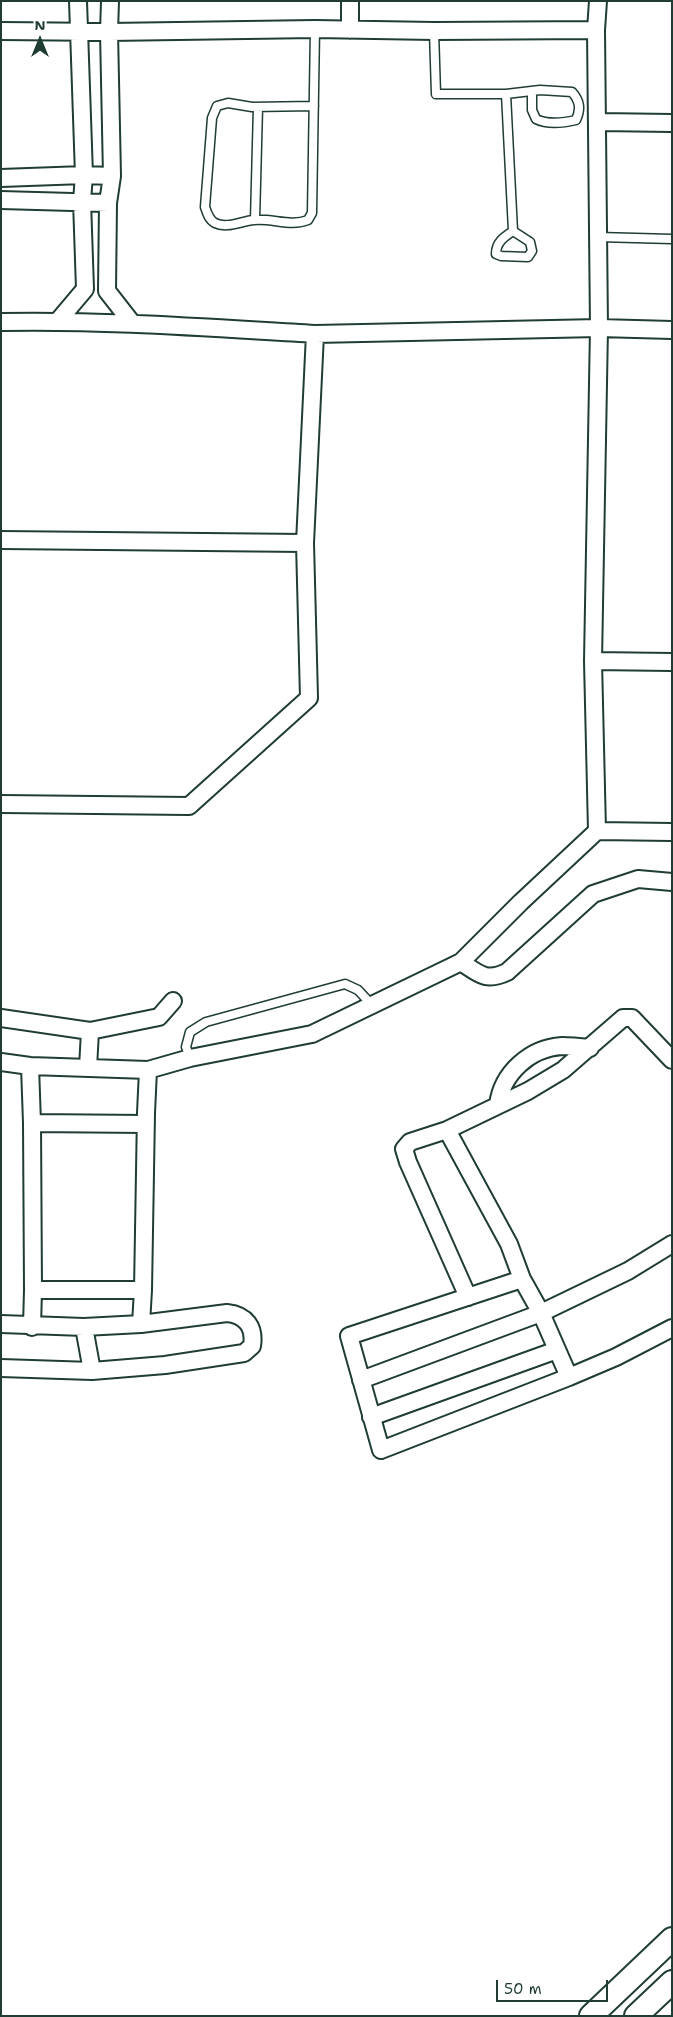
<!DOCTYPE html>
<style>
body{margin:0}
#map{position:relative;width:673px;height:2017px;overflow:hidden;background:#fff;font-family:"Shantell Sans",sans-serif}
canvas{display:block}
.frame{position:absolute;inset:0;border:2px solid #1f3d34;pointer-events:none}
.north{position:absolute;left:15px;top:15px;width:50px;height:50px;-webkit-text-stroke:4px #fff;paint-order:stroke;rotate:0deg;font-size:14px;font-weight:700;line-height:20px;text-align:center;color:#1f3d34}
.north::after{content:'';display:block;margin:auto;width:18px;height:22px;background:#1f3d34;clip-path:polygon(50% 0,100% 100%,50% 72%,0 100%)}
.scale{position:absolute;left:496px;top:1980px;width:112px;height:22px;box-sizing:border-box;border:2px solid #1f3d34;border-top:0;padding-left:6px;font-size:15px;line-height:18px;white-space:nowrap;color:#1f3d34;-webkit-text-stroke:4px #fff;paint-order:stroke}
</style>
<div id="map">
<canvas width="673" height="2017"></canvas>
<div class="frame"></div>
<div class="north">N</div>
<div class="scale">50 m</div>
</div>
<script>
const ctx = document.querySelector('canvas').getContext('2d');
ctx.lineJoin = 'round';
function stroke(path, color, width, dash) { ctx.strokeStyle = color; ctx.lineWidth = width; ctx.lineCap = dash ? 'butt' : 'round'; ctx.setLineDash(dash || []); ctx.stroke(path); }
const lane = new Path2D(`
 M434 31 436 94H506L540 90 572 92C580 101 581 109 576 120 563 123 548 125 536 119L532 110V91
 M506 94 513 231C504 237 496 242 496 254L501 256 528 257 532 251 530 242 513 231
 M314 106 252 107 228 103 217 106 212 118 205 207C207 213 209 220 215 223 227 229 241 221 254 220 272 218 291 227 308 220L312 213 315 29
 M255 220 258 107
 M598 237 672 239
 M190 1058 186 1047 190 1032 206 1022 345 984 358 990 372 1005`);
const street = new Path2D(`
 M110 1 109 32 112 176 108 203 107 291 132 323
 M598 1 596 30 599 328 672 330
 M350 30V1
 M1 31 109 32 315 29 434 31 596 30
 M599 122 672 123
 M1 178 84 175 78 1
 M1 200 108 203
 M58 321 85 289 82 201 84 175 112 176
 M1 322C106 320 210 328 315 334L305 543 309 698 189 806 1 804
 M1 540 305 543
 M593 661 672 662
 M597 831 672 832
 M461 962C479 974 486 982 507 972L593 894 638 879 672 882
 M1 1018 90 1031
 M1 1062 30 1066 148 1070 190 1058 312 1034 461 962 521 902 597 831 593 661 599 328 315 334
 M30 1066 32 1123 33 1290H143L146 1113 148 1070
 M88 1068 90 1031 159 1017 173 1001
 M498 1105C502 1073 530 1048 562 1046 571 1046 581 1047 590 1048
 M32 1123 146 1124
 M447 1130 509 1244 522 1279 541 1313 569 1377 616 1357 672 1328
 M522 1279 349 1336 381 1450 569 1377
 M468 1297 408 1162 404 1149 410 1142 447 1130 528 1091 563 1070 623 1018H632L672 1060
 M1 1324 84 1327 141 1324 227 1313C246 1315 255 1327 252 1346L244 1353 165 1365 92 1371 1 1368
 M141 1324 143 1290
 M32 1327 33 1290
 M84 1327 92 1371
 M361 1380 541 1313 628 1271 672 1244
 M371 1417 557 1350`);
const secondary = new Path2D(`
 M591 2016 672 1939
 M636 2016 672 1982`);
stroke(lane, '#1f3d34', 11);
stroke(street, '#1f3d34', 20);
stroke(secondary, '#1f3d34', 26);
stroke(lane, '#fff', 8);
stroke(street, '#fff', 16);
stroke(secondary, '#fff', 22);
</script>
